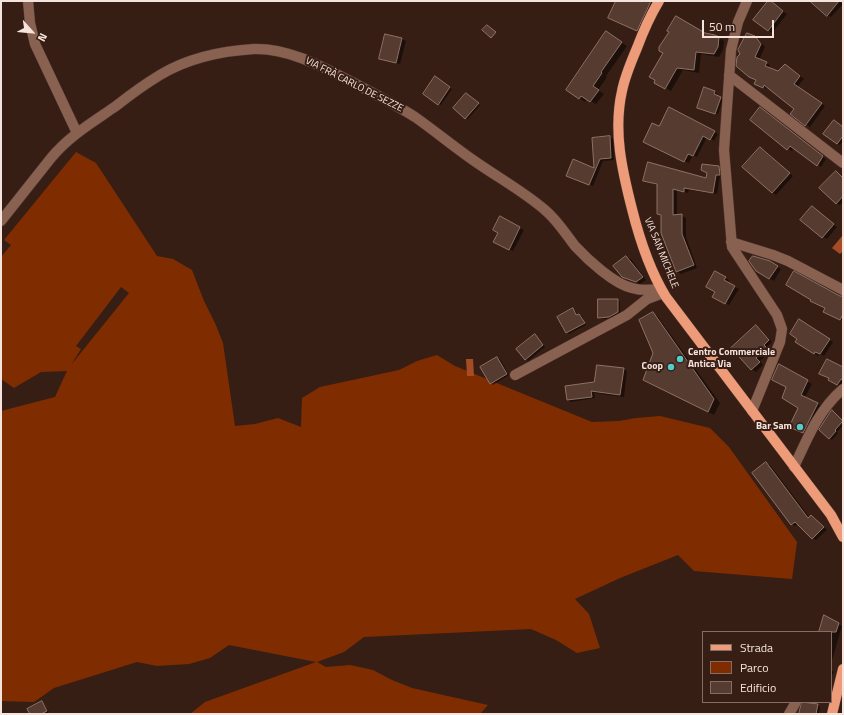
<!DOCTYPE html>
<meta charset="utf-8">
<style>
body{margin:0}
#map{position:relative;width:844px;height:715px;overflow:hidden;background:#371e14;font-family:"Titillium Web",sans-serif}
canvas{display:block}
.frame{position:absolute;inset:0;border:2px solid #f5e4dd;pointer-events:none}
.legend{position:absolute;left:702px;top:631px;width:130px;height:72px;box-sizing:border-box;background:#371e14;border:1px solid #836d64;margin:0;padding:5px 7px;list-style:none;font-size:12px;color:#f5e4dd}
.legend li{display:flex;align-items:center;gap:8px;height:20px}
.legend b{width:20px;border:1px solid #836d64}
.north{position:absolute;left:12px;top:12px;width:40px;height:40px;-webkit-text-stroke:3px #371e14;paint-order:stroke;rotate:117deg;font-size:11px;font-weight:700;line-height:16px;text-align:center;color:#f5e4dd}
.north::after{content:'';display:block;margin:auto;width:14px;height:18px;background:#f5e4dd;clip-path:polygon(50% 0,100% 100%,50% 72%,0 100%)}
.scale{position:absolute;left:702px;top:20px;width:72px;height:18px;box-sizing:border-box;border:2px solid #f5e4dd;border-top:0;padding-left:5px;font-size:12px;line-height:14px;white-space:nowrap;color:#f5e4dd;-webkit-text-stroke:3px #371e14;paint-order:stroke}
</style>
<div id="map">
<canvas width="844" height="715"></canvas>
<div class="frame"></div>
<ul class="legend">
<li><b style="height:5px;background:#ee9b79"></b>Strada</li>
<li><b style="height:11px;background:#7f2d00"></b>Parco</li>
<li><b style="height:11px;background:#563b30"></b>Edificio</li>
</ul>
<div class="north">N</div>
<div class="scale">50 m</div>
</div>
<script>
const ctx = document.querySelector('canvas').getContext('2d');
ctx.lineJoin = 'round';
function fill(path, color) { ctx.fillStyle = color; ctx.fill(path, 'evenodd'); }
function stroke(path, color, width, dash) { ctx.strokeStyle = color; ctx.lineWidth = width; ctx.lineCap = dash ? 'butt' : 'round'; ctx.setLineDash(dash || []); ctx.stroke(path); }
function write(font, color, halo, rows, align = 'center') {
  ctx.font = font + ' "Titillium Web",sans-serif'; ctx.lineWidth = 4; ctx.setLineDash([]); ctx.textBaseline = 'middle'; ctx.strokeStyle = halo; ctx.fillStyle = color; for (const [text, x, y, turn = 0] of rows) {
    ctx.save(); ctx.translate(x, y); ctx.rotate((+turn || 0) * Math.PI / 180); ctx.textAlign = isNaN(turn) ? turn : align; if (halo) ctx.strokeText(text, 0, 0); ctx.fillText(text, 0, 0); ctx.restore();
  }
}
const green = new Path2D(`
 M76 152 96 163 157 256 173 259 192 270 204 301 215 323 223 343 235 426 255 424 278 418 301 427 302 398 320 387 399 370 417 361 437 355 455 366 592 422 619 421 636 418 660 416 710 428 729 447 797 542 792 579 694 571 678 555 620 578 575 599 589 614 600 648 577 653 556 640 531 629 364 637 344 652 317 662 326 667 350 665 373 670 392 680 412 688 488 705 480 714H190L205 702 316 662 229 645 210 658 189 664 157 666 137 662 54 688 34 702 1 701V411L55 397 67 371 41 372 14 388 1 379V257L11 245 4 240ZM121 287 129 293 71 365 81 349 76 346Z`);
const water = new Path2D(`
 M843 235V251L840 254 832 248Z
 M466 359H473L474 376H467Z`);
const shadow = new Path2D(`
 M617 1H659L643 34 615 21Z
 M769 1 787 14 772 33 768 30Z
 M811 1H840V2L843 4 831 17 827 15Z
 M705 34 715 36 724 41 723 50 719 57 701 54 699 73 683 70 671 91 655 82Z
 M612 36 627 46 606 76 607 77 598 90 604 94 596 104 587 99 585 102 567 90Z
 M755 37 759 40 765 47 759 60 770 65 769 68 779 73 789 67 804 79 797 87 825 106 810 127 791 114 795 108 768 87 767 89 759 86 757 80 754 79Z
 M402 39 406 41 400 64 384 60 380 58Z
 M438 79 452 89 441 105 438 104Z
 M715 91 717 93 716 96 723 99 718 114 701 109Z
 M469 95 480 105 468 119 466 118Z
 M669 108 718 134 714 141 707 137 697 157 693 155 689 163 648 144 659 128Z
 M764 111 826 159 821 167 794 148 792 151 788 149 752 120Z
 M843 128V141L840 145 837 143Z
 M610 137 613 139 614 160 603 161 593 186 571 177 595 170 593 139Z
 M761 148 765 150 793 176 776 195 772 192Z
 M718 167 723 170V177L720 176 717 194 689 190 688 193 677 190V216L681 215 686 218V237L697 268 681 274 676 271 662 216 658 214V185L648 182 644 180 706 179Z
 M836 172 843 177V202L840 205 836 203Z
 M816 210 837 227 827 239 823 237Z
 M500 218 524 230 513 251 499 244Z
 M627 257 631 259 646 280 640 284 633 281 622 276Z
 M770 262 781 269 774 281 756 270Z
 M716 273 729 280 728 283 739 289 729 305 714 296 716 292Z
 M843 298V321L828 314Z
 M618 300 620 301V314L612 318 602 319 599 317Z
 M573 309 575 311 578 316 579 315 582 316 586 325 569 334 566 333Z
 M653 313 658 317 720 403 714 415 644 380 654 353Z
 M804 323 833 342 824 356 820 353 818 356 797 342Z
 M756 327 760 329 772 342 767 347 771 351 760 361 763 365 756 372 752 369 732 348Z
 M535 335 537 337 545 347 528 361 526 359Z
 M497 358 500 359 509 375 493 385 491 383Z
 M779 366 812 384 805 397 822 406 807 435 794 428 800 408 787 387Z
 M843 368V384L842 387 829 380Z
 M624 369 627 371 624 397 594 393 595 398 571 402 568 400 595 383Z
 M834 413 843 421V425L837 432 838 433 832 440 830 438Z
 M766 463 770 465 810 518 812 516 815 518 827 530 816 540 812 538 798 524 795 526 791 524Z
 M825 617 842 626 831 664V632H820Z
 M831 670 834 672 831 677Z
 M42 702 44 704 49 712 46 714H31Z
 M803 703 818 705 820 707 819 714H800Z`);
const building = new Path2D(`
 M616 1H651L637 31 608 18Z
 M768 1H771L783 11 768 31 753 20Z
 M810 1H839L827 16Z
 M676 16 705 33 715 35 719 37 718 47 714 54 696 52 694 70 677 68 665 89 654 83 655 80 649 77 663 53 659 51V47L669 32 667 31Z
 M487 25 496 32 491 38 482 30Z
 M606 31 622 42 601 72 602 73 593 86 599 90 590 102 581 96 579 99 566 90Z
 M747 33 755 36 761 44 755 57 767 62 765 66 778 71 785 64 800 76 794 84 822 103 805 126 790 114 794 109 764 85 763 88 754 84 756 80 749 77 736 66 737 57 740 54 738 50Z
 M385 34 402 38 396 63 379 59Z
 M435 76 450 87 438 105 423 94Z
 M704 87 715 91 714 94 721 97 715 114 697 108Z
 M466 93 479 103 465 119 453 108Z
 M669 107 715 131 710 140 703 136 693 156 688 154 684 162 643 142 652 123 659 126Z
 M760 107 823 156 817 166 790 146 787 150 750 120Z
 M834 120 843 127V136L837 144 823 134Z
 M610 136 611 158 600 159 589 185 566 176 573 159 594 168 592 138Z
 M760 147 790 173 772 193 742 167Z
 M648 162 706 178 707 173 701 170 702 164 719 166 720 175H716L713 193 684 188V192L673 189V215L682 214V234L694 265 676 272 661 233V215L657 214V184L643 181Z
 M836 171 843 178V196L836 204 819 188Z
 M812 206 834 224 822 238 800 220Z
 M500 216 520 227 509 250 493 242 498 233 493 230Z
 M626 256 643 277 636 282 622 277 613 266Z
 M753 256 770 261 778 266 769 279 756 271 749 261Z
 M715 271 726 277 724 280 735 286 725 304 712 297 715 292 706 287Z
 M794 271 840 296H843V314L840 320 823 312 825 308 810 301 811 300 786 285Z
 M598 299H618V312L609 317 598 318Z
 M573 308 576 315 579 314 585 323 566 333 557 317Z
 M653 312 714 399 708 412 643 380 653 353 639 320Z
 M799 319 830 339 820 354 815 352 814 354 795 342 797 339 790 334Z
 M756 325 769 340 764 345 767 348 756 358 760 362 751 370 731 348Z
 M535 334 543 345 525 360 516 349Z
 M497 357 507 374 490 384 480 367Z
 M827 359 843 367V380L841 379 837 385 828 380 829 378 819 374Z
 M779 364 808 380 801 395 818 403 803 433 789 427 798 408 782 398 786 387 772 380Z
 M597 365 624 368 620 395 591 391 592 397 567 400 565 386 594 382Z
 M832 410 843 421 835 430 836 431 829 439 819 430Z
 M766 462 808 518 811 515 824 527 812 539 795 522 791 525 752 473Z
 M824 615 839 623 836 632H819Z
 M42 701 47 711 41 714H30L27 709Z
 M802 702 818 704 816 714H799Z`);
const minor = new Path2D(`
 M28 1 30 23 35 44 77 133
 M747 1 738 22 731 50 724 150 732 247 777 315 782 329 780 342 752 411
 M729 75 843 163
 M1 221 51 158C69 136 93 122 116 106 130 95 145 84 160 75 188 58 221 51 254 49 286 48 317 64 346 79 369 91 393 103 415 117 435 131 454 147 473 160 497 177 523 191 545 210 557 220 565 233 575 246 588 260 614 284 632 288 642 291 651 290 661 289
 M731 242 773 255 788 261 843 290
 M515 375 627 315 647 299 663 293
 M794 467C807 439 819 409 843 389
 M789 714 796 702`);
const major = new Path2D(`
 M659 1C650 16 643 32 637 48 631 62 625 76 622 91 613 131 622 170 632 209 639 237 650 271 666 297L831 515 843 537
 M832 714 843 669`);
const markers = [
 [680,359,4,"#53cdca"],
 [671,367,4,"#53cdca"],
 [800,427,4,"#53cdca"]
];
const streetNames = [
 ["VIA FRÀ CARLO DE SEZZE",354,85,27],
 ["VIA SAN MICHELE",661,253,68]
];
const poiNames = [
 ["Centro Commerciale",688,353,"left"],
 ["Antica Via",688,365,"left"],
 ["Coop",663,367],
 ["Bar Sam",792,427]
];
fill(green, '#7f2d00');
fill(water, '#a64c24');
fill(shadow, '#0007');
fill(building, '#563b30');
stroke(building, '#8f7165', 1);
stroke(minor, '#523a30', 11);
stroke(major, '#523a30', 11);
stroke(minor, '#896151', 10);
stroke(major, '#ee9b79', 10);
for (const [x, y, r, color] of markers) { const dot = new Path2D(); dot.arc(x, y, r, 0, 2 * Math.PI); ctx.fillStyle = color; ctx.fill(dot); stroke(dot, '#371e14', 1.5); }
write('10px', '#f5e4dd', '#371e14', streetNames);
write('bold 10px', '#f5e4dd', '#371e14', poiNames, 'right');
</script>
